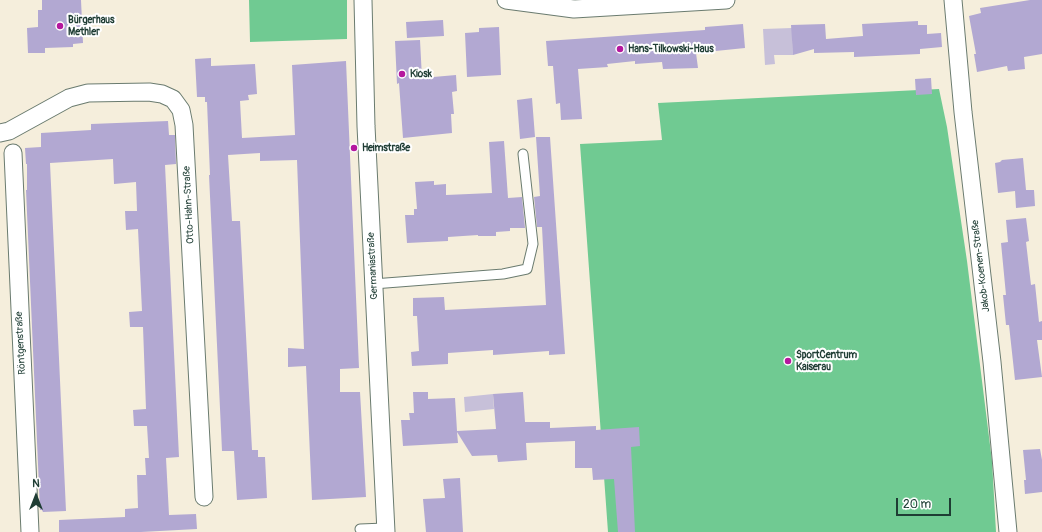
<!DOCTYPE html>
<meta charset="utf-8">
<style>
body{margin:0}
#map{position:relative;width:1042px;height:532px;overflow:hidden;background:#f5eedc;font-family:Pangolin,sans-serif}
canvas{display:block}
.north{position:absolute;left:16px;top:476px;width:40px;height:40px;-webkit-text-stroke:3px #fff;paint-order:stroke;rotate:0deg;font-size:11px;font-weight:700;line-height:16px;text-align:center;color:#1f3d34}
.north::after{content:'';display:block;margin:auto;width:14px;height:18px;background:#1f3d34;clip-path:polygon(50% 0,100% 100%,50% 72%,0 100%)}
.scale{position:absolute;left:896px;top:498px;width:55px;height:18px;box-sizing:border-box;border:2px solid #1f3d34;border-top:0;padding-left:5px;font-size:12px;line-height:14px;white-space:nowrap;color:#1f3d34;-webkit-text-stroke:3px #fff;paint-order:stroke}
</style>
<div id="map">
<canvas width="1042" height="532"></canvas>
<div class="north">N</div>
<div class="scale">20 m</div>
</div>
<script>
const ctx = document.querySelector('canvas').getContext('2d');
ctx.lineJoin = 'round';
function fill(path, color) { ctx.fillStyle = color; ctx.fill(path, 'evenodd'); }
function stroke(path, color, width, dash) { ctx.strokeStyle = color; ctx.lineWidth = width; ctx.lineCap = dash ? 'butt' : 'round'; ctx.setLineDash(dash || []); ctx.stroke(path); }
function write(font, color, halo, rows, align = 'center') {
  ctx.font = font + ' Pangolin,sans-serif'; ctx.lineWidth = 4; ctx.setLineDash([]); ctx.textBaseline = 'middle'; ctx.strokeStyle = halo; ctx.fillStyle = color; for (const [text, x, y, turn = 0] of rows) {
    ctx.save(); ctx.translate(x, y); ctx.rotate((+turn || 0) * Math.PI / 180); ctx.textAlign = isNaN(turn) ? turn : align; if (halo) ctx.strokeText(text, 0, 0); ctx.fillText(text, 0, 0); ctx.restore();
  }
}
const industrial = new Path2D(`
 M792 28 793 55H774L775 64 765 65 763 29Z
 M493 394 494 409 465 412 464 397Z`);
const green = new Path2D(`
 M249 0H347V39L250 42Z
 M939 89 947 127 967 261 992 461 996 532H608L580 144 662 140 658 103Z`);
const building = new Path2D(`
 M42 0H81L83 43 73 44V47L45 48V53H28L27 28 38 27V10H42Z
 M1030 0H1042V54L1024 57 1025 69 1008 71 1007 66 977 72 974 54H976L969 16 981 13 980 8Z
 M443 20 444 36 407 38 406 22Z
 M918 21V25H927V34L941 33 942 47 920 49V54L854 57V52L814 53V49L793 55 791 25 825 24 826 39 863 36 862 24Z
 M743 24 745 48 696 53 698 68 663 69 662 62 635 64V61L607 64 608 67 578 69 582 119 561 120 560 103 556 104 553 66H548L546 41 705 30V27Z
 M499 27 501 75 467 77 465 33 479 32V28Z
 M420 40 422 78 456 75 457 91 452 92 454 114H451L452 133 403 138 399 83 397 84 395 41Z
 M211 58V66L255 64 257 94 248 95 249 100 240 101 242 138 295 135 292 65 346 61 359 368 340 369V392H360L366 497 312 500 306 366 288 367V348L304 349 297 160 260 161V153L228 155 232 221H240L252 450H258V457H265L267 498 237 500 234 451H222L209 175H210L207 102H205V97H197L195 59Z
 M931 78 932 94 916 95 915 79Z
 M532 98 535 137 520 139 517 100Z
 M168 121 169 135H175L176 164 165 165 179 457 166 458 169 515 196 514 197 529 141 532H59V520L125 517V509L138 508 137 475H146L145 458H149L147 426H134L133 410 146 409 143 327H130L129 312 142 311 138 229 126 230 125 211H137L136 182 114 184 113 159 50 163 66 511 43 512 42 510H40L26 190H27V164H26L25 148 41 147V133L91 130V124Z
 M536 137H550L565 354 549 355V351L493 355V350L448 353V364L412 366 411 352 419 351 417 316H413V298L444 297 445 310 546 305 542 227H537L534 197 540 196Z
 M504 141 508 198 522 197 525 228H510V231L496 232V236H478V235L448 237V241L407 243 405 215H414V209H417L415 182 434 181V185L446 184V195L492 193 489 142Z
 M1023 158 1026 190H1034L1035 206 1016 208 1015 191 998 193 995 163 1000 162 1002 160Z
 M1026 218 1029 241 1026 242 1031 285 1035 284 1039 322 1042 321V340H1037L1042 377 1015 380 1009 325H1006L1003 295H1006L1001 243 1008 242 1006 220Z
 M413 392H428V399L455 398 457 431 496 429 493 394 523 392 525 422H550V428L596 426V430L639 427 640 446 631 447 635 532H618L614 479 593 480 592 468H575V441L526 443 527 460 498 462 497 455 472 456 457 432 458 443 403 446 401 420H410L409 413H414Z
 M1040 449 1042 460V492L1025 494 1024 480H1026L1023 450Z
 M460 478 463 532H426L423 499 445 498 443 479Z`);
const service = new Path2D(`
 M373 284 503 274 527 269 533 244 523 154
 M360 529 385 528`);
const minor = new Path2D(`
 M363 0 366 126 386 532
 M506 0 574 9 726 0
 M953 0 963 112 992 362 1008 532
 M0 133 9 131 69 98 88 93 149 92 162 94 173 99 181 110 184 125 204 497
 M13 153 30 532`);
const markers = [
 [60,26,4,"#b5179e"],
 [620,49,4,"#b5179e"],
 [402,74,4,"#b5179e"],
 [354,148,4,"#b5179e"],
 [788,361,4,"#b5179e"]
];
const poiNames = [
 ["Bürgerhaus",68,20],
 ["Methler",68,32],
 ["Hans-Tilkowski-Haus",628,49],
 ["Kiosk",410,74],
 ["Heimstraße",362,148],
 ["SportCentrum",796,355],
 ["Kaiserau",796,367]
];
const streetNames = [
 ["Otto-Hahn-Straße",189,205,-93],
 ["Germaniastraße",373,266,-93],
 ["Jakob-Koenen-Straße",981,266,-97],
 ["Röntgenstraße",21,343,-93]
];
fill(industrial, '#c7c0d9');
fill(green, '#70ca92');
fill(building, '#b2a8d2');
stroke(service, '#6a7b6f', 11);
stroke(minor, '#6a7b6f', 19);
stroke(service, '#fff', 9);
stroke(minor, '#fff', 17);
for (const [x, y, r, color] of markers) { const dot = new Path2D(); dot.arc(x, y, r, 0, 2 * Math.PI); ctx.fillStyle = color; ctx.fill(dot); stroke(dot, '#fff', 1.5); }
write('bold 10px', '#1f3d34', '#fff', poiNames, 'left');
write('10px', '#1f3d34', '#fff', streetNames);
</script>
